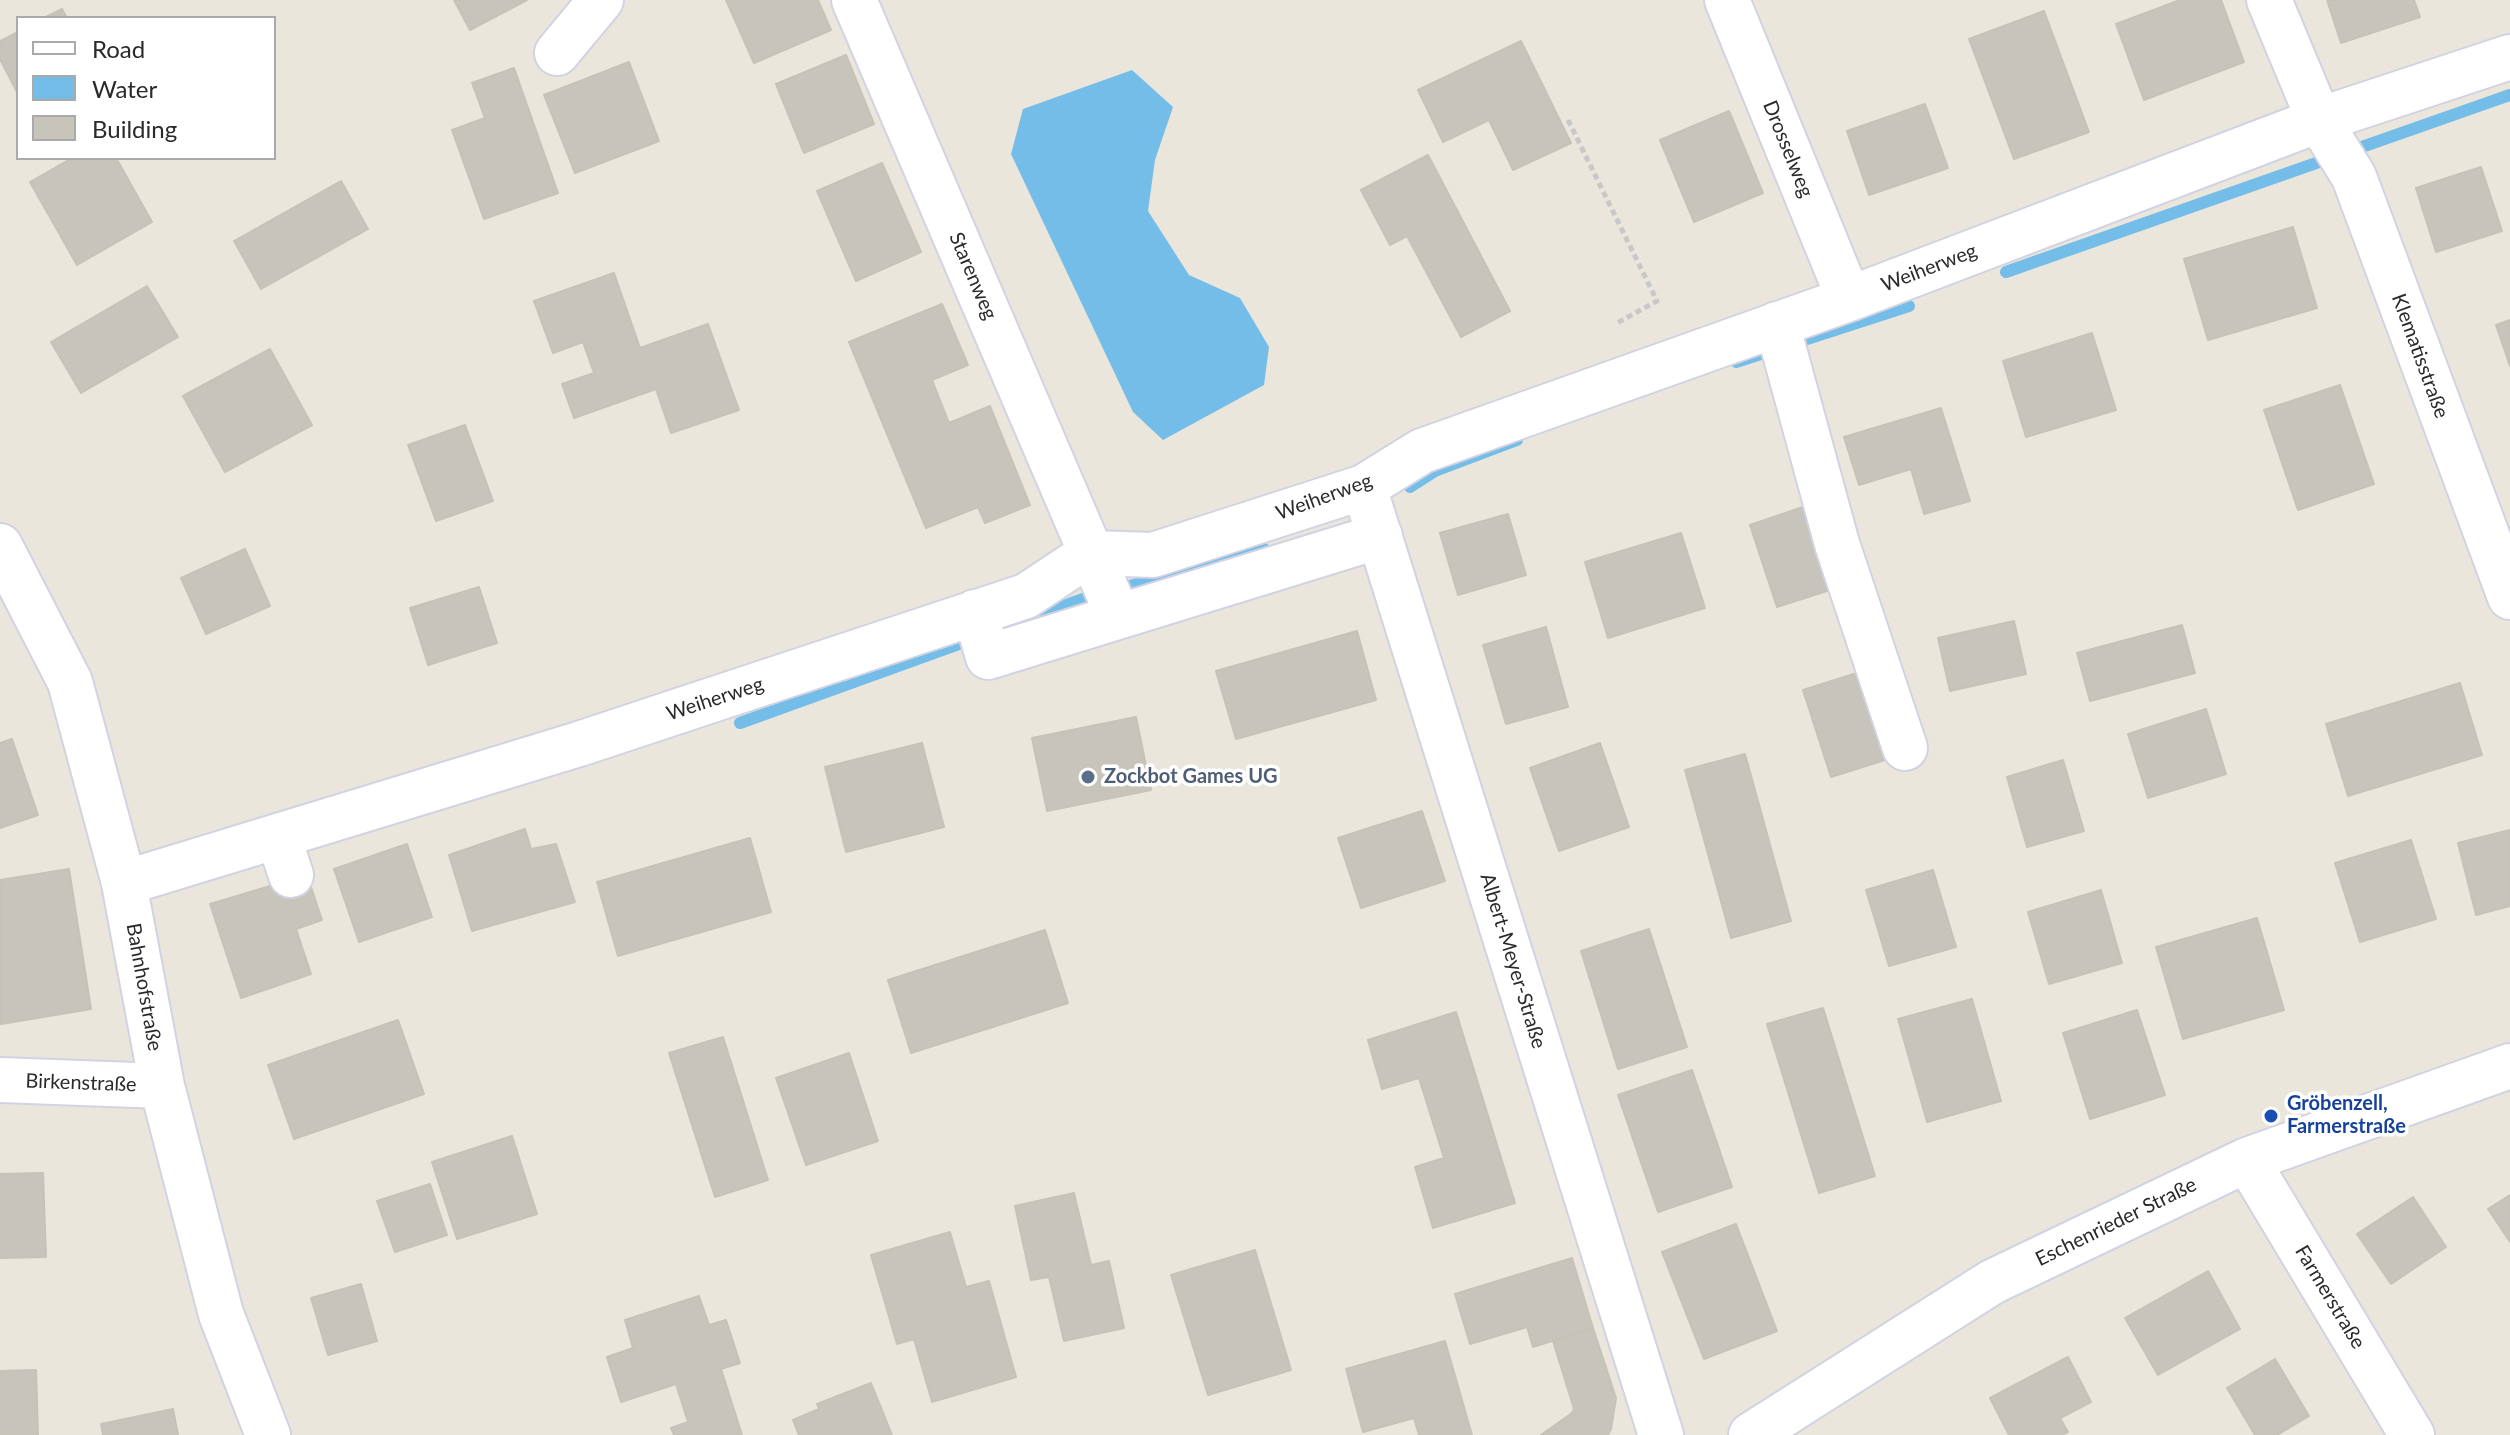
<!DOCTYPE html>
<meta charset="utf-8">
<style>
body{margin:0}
#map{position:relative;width:2510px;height:1435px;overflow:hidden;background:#ebe6dc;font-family:Lato,sans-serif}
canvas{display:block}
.legend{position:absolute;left:16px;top:16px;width:260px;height:144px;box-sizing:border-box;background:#fff;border:2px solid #aaa;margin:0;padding:10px 14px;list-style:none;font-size:24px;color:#2a2a2a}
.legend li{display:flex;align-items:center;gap:16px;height:40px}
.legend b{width:40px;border:2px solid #aaa}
</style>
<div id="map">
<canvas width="2510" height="1435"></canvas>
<ul class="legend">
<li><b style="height:10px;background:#fff"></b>Road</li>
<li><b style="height:22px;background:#74bde8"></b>Water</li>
<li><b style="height:22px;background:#c7c4bb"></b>Building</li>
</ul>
</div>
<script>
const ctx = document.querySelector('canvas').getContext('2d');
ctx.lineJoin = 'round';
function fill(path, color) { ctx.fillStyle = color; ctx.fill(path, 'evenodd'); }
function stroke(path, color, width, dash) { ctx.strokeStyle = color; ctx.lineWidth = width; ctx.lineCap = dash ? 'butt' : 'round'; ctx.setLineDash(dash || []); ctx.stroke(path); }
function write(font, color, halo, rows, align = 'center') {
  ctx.font = font + ' Lato,sans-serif'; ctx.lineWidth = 7; ctx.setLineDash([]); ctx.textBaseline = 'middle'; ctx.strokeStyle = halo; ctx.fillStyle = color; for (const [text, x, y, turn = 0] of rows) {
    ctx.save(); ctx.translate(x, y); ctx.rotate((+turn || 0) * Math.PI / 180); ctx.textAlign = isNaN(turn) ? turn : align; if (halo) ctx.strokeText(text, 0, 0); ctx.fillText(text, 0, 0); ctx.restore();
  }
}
const water = new Path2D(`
 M1132 70 1173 107 1155 160 1148 211 1189 275 1240 298 1269 347 1264 385 1163 440 1133 412 1011 154 1023 109Z`);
const stream = new Path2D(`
 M2006 272 2510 95
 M1736 362 1909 306
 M1410 487 1435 471 1517 440
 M740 723 1086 598 1264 549`);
const building = new Path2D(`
 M454 0H527L470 30Z
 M726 0H818L831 30 754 63Z
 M2180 0H2221L2244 62 2144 100 2116 24Z
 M2327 0H2414L2420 17 2341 43Z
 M62 9 67 18H44Z
 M2044 11 2089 132 2014 159 1969 39Z
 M18 32V94L0 59V41Z
 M1521 41 1571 143 1513 170 1489 120 1443 142 1418 90Z
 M846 55 874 124 804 153 776 84Z
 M629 62 659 141 575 173 544 95Z
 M514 68 558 193 484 219 452 130 485 118 472 83Z
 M1925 104 1948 168 1869 195 1847 131Z
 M1729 111 1763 193 1694 222 1660 140Z
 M1428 155 1510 311 1461 337 1407 236 1390 245 1361 190Z
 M72 158H116L152 222 77 265 30 182Z
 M882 163 921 252 856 281 817 191Z
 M2481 167 2502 231 2436 252 2416 188Z
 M341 181 368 229 261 289 234 241Z
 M2293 227 2317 308 2208 340 2184 259Z
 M614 273 640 348 708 324 739 410 671 433 656 389 574 418 562 384 594 373 583 342 553 353 534 301Z
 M147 286 178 337 81 393 51 342Z
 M942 304 968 365 932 380 949 423 990 406 1030 505 985 523 978 507 926 528 849 342Z
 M2510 320V366L2496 325Z
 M2092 333 2116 410 2026 437 2003 361Z
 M270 349 312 425 225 472 183 396Z
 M2340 385 2374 484 2298 510 2264 410Z
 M1941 408 1970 501 1924 514 1911 469 1859 485 1844 437Z
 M465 425 493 501 436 521 408 445Z
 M1809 505 1836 588 1777 607 1750 525Z
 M1508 514 1526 575 1458 595 1440 533Z
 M1681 533 1705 608 1608 638 1585 562Z
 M245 549 270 606 206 634 181 578Z
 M479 587 497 643 428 665 410 608Z
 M2014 621 2026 674 1950 691 1938 638Z
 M2182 625 2195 673 2090 701 2077 653Z
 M1546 627 1568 707 1506 724 1483 645Z
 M1357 631 1376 700 1236 739 1216 671Z
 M1860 672 1888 759 1831 777 1803 690Z
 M2460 683 2482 755 2348 796 2326 724Z
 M2206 709 2226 774 2148 798 2128 734Z
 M1136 717 1151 790 1047 811 1032 738Z
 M12 739 38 815 0 828V743Z
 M922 743 944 827 846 852 825 767Z
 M1600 743 1629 827 1559 851 1530 768Z
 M1745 754 1791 921 1731 938 1685 770Z
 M2063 760 2084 831 2027 847 2007 777Z
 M1422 811 1445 881 1361 908 1338 838Z
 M525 829 531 849 556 844 575 902 472 931 449 855Z
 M2510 830V906L2476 915 2458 843Z
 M750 838 771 912 618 956 597 882Z
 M2411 840 2436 919 2360 942 2335 863Z
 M407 844 432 917 359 942 334 869Z
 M69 869 91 1009 1 1024 0 880Z
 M1933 870 1956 947 1889 966 1866 890Z
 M307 875 322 920 296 929 311 974 241 998 210 904Z
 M2101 890 2122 963 2049 984 2028 912Z
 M2257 918 2284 1010 2183 1039 2156 947Z
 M1649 929 1687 1047 1618 1069 1581 951Z
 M1045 930 1068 1003 911 1053 888 980Z
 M1972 999 2001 1101 1927 1122 1898 1019Z
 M1823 1008 1875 1176 1819 1193 1767 1024Z
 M2137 1010 2165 1095 2090 1119 2063 1033Z
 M1456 1012 1515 1203 1433 1228 1415 1167 1444 1158 1419 1078 1382 1089 1368 1040Z
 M398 1020 424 1094 294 1139 268 1065Z
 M723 1037 768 1180 715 1197 669 1053Z
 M849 1053 878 1141 806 1165 776 1078Z
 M1692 1070 1732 1187 1658 1212 1618 1095Z
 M512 1136 537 1214 457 1239 432 1162Z
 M43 1173 46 1257 0 1258V1174Z
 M430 1184 447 1235 395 1252 377 1201Z
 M1074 1193 1091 1265 1109 1261 1124 1328 1064 1341 1049 1277 1031 1280 1015 1206Z
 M2510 1195V1242L2488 1209Z
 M2413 1197 2446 1247 2391 1284 2357 1234Z
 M1736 1224 1777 1331 1704 1359 1662 1252Z
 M950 1232 966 1287 989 1281 1016 1377 932 1402 914 1339 897 1344 871 1255Z
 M1255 1250 1291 1370 1208 1395 1171 1275Z
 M1572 1258 1593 1328 1533 1347 1527 1327 1470 1344 1455 1294Z
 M2208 1271 2240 1329 2158 1375 2125 1318Z
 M361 1284 377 1341 328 1355 311 1298Z
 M699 1296 709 1325 726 1320 740 1363 721 1369 742 1435H674L671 1428 688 1422 676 1384 621 1402 607 1357 633 1348 625 1320Z
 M1593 1328 1616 1398 1611 1429 1608 1435H1541L1572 1413 1574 1409 1553 1341Z
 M1445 1341 1472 1435H1419L1414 1418 1363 1432 1346 1369Z
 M2068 1357 2091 1402 2060 1418 2068 1432 2062 1435H2009L1990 1398Z
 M2275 1359 2309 1416 2277 1435H2255L2227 1388Z
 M36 1370 38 1435H0V1371Z
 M871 1383 892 1435H799L793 1420 819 1409 817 1404Z
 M173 1409 178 1435H103L101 1424Z`);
const path = new Path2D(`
 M1568 120 1657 301 1617 323`);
const minor = new Path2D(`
 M854 0 1118 616
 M1727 0 1849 299
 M2269 0 2319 120 2354 177 2510 597
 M557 53 601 0
 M1777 324 1837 544 1905 748
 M1364 487 1661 1435
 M0 546 70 682 124 883 162 1086 221 1314 268 1435
 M975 612 988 657 1380 536
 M278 836 291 875
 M124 883 579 744 1026 596 1091 553 1153 555 1364 487 1422 451 1849 299 2319 120 2510 57
 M0 1080 162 1086
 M2247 1160 2412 1435
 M1751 1435 1992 1282 2247 1160 2510 1066`);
const markers = [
 [1088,777,8,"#5c6f8a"],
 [2271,1116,8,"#1a4fb4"]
];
const streetNames = [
 ["Drosselweg",1788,149,68],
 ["Weiherweg",1929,268,-21],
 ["Starenweg",973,276,67],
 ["Klematisstraße",2420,356,70],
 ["Weiherweg",1324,497,-20],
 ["Weiherweg",715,699,-18],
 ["Albert-Meyer-Straße",1513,961,73],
 ["Bahnhofstraße",144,987,80],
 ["Birkenstraße",81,1083,2],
 ["Eschenrieder Straße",2116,1222,-26],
 ["Farmerstraße",2330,1297,59]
];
const serviceNames = [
 ["Zockbot Games UG",1104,777]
];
const transitNames = [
 ["Gröbenzell,",2287,1104],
 ["Farmerstraße",2287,1127]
];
fill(water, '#74bde8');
stroke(stream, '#74bde8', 12);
fill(building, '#c7c4bb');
stroke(building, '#c6c2b6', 2);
stroke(minor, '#d2d3e2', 48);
stroke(path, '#c8c8c8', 5, [6, 4]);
stroke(minor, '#fff', 44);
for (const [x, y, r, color] of markers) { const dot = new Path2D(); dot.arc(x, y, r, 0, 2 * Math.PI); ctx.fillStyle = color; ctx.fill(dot); stroke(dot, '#fff', 3); }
write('20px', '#2a2a2a', '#fff', streetNames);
write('bold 20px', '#4e5e75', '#fff', serviceNames, 'left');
write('bold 20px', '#164399', '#fff', transitNames, 'left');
</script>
